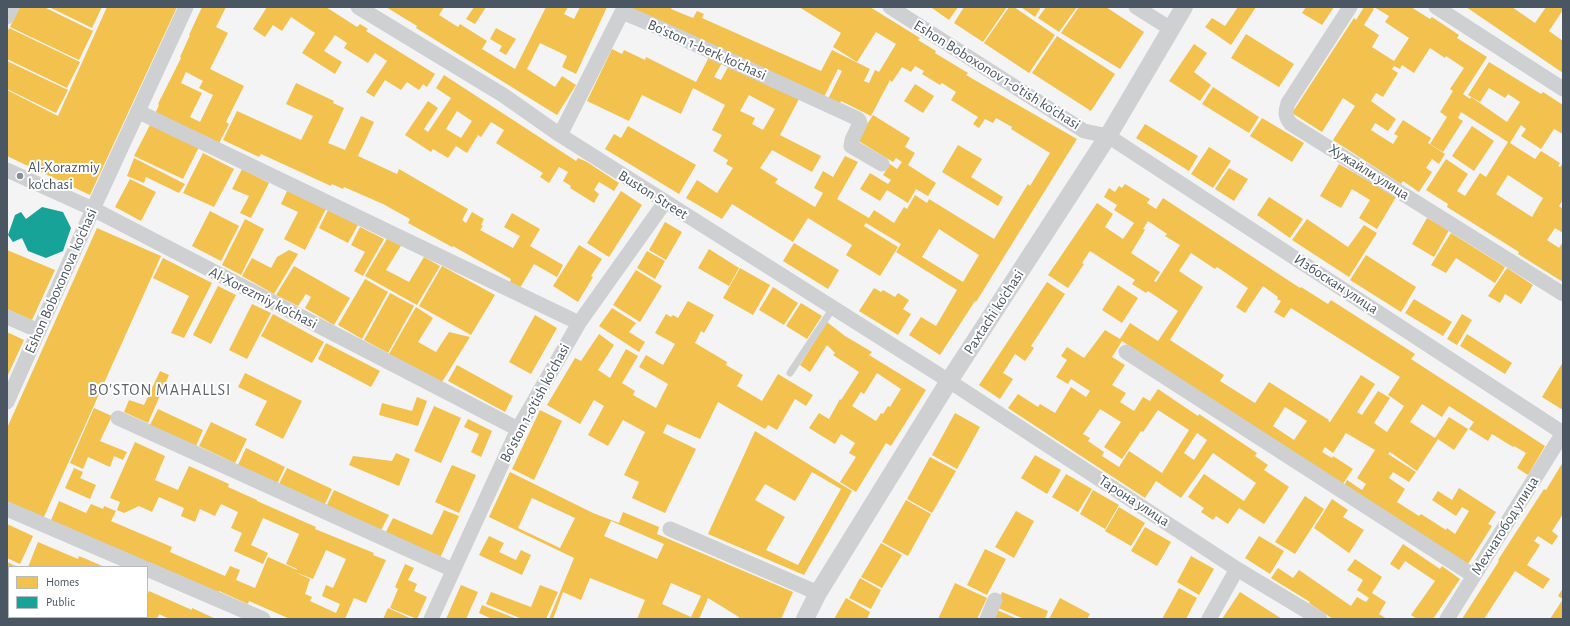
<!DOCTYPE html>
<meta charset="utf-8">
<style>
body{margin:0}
#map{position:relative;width:1570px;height:626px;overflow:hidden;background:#f4f4f4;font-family:"Alegreya Sans",sans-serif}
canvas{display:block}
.frame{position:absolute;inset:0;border:8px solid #4a5661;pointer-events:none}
.legend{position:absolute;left:8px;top:566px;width:140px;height:52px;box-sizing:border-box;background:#fff;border:1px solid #b7bbc0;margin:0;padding:5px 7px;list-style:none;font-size:12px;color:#4a5661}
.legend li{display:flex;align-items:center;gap:8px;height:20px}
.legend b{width:20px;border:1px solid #b7bbc0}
</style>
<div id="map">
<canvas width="1570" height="626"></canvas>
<div class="frame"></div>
<ul class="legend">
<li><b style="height:11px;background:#f2c14e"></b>Homes</li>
<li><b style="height:11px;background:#17a398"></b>Public</li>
</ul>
</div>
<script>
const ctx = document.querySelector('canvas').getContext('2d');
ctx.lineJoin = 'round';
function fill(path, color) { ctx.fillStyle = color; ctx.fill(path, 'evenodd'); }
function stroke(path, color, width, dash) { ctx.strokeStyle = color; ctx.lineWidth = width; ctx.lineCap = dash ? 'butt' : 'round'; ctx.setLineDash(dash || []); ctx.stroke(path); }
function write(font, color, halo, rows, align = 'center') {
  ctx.font = font + ' "Alegreya Sans",sans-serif'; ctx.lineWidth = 4; ctx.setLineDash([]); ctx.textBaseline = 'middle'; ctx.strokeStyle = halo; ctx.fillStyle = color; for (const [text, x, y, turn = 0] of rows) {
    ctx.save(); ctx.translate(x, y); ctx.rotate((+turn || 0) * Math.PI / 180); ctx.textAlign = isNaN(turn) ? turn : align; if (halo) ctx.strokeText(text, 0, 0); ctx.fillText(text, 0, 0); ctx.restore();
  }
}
const homes = new Path2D(`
 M20 7H44L93 31 79 60 10 27Z
 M49 7H102L92 28Z
 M107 7H177L90 195 7 156V90L58 116Z
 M202 7H226L216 27 228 33 210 69 244 86 226 122 229 124 217 147 154 116 159 105 158 104 181 58 180 57 190 35H189ZM186 72 203 81 199 88 213 95 200 122 190 117 202 93 181 83Z
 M267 7H326L357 27 360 24 368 29 366 31 435 74 427 87 423 84 419 90 407 82 401 90 385 80 374 97 366 92 387 61 375 53 368 63 344 48 347 43 335 35 324 51 342 62 335 74 302 53 315 33 291 17 282 31 273 25 265 37 253 29Z
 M386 7H444L439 15 458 27 460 24 487 41 482 49 515 69 546 7H568L564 14 574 19 580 7H607L576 74 562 67 567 56 540 43 527 69 555 87 562 76 576 85 557 115 416 28 417 26Z
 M474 7H486L475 24 466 19Z
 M627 7H672L671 9 693 18 697 11 704 14 702 18 821 71 832 50 870 69 864 81 869 83 875 70 879 72 896 44 876 32 857 62 833 47 841 33 799 7H870L920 38 918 40 936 51 935 53 968 73 966 75 1077 139 976 302 975 301 940 355 909 335 921 317 936 326 957 290 896 252 901 244 866 223 864 226 898 247 880 276 846 255 852 245 808 218 793 242 732 204 722 219 686 198 697 180 717 193 733 168 726 164 728 160 713 151 722 135 712 130 725 105 693 88 681 114 642 95 629 121 587 101 612 49 622 54 624 50 645 60 646 57 696 82 709 57 722 63 714 77 721 80 728 67 799 99 780 135 821 156 812 172 772 150 760 168 778 179 775 183 815 207 823 193 814 188 823 171 833 177 845 156 858 162 837 199 869 218 874 210 894 223 904 207 907 209 915 195 927 203 929 199 994 239 1028 184 1030 186 1050 153 1011 129 1012 127 996 118 993 123 985 119 979 128 973 124 978 117 951 100 956 92 942 83 940 85 922 74 924 71 915 66 911 72 902 67 892 82 890 80 871 116 841 101 839 105 828 99 842 71 838 69 824 97ZM749 95 775 109 763 130 752 124 755 118 740 111ZM939 229 979 255 963 282 922 257Z
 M933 7H958L949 20 932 8Z
 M964 7H1007L983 42 954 23Z
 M1009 7H1014L1055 35 1029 73 984 43Z
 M1021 7H1041L1035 17Z
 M1046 7H1077L1059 32 1038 18Z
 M1079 7H1106L1144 32 1120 69 1061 33Z
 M1238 7H1256L1231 45 1205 27 1212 18 1225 26Z
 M1306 7H1334L1322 25 1302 13Z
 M1364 7H1371L1374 9 1364 25 1379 35 1372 47 1394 61 1409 38 1385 22 1389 16 1374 7H1411L1430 19 1432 17 1459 35 1457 38 1487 57 1463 94 1470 99 1471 97 1507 122 1520 102 1508 94 1505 98 1489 88 1480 102 1468 95 1489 62 1541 94 1543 92 1563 105V134L1554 129 1541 149 1521 136 1526 129 1521 125 1510 143 1535 159 1541 151 1560 163 1558 166 1560 167 1563 163V200L1559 206 1563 209V233L1555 228 1547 240 1559 248 1563 242V282L1518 254 1519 252 1447 207 1448 204 1426 190 1446 159 1468 174 1457 191 1465 196 1480 173 1486 177 1508 142 1461 112 1458 118 1463 121 1443 152 1430 144 1447 117 1440 112 1453 91 1450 89 1464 68 1446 56 1445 58 1430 48 1414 73 1402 65 1400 69 1394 66 1392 69 1398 73 1383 97 1376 93 1371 101 1396 119 1388 131 1375 123 1371 130 1393 144 1398 136 1394 134 1403 120 1431 138 1428 143 1445 154 1439 164 1432 159 1426 168 1432 172 1419 192 1403 181 1401 184 1333 140 1355 106 1343 98 1322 132 1292 113 1354 18 1356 20ZM1508 175 1543 198 1532 217 1496 194Z
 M1466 7H1512L1535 23 1546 7H1563V10L1549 31 1563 41V73Z
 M9 28 80 62 67 88 7 59V33Z
 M496 28 516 39 506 55 499 51 502 46 490 39Z
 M1246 34 1294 64 1279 87 1231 58Z
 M1057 36 1115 74 1091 111 1032 73Z
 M1194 44 1207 53 1194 72 1211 85 1200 101 1169 81Z
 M7 61 68 90 56 113 7 89Z
 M444 75 576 161 578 158 587 162 619 183 614 191 599 182 594 190 599 194 594 203 570 188 571 186 563 181 568 172 559 167 549 183 540 177 543 173 496 143 504 130 491 122 481 137 478 135 467 153 456 146 448 158 433 149 431 152 405 135 428 101 438 108 424 129 428 132 451 98 436 88ZM457 111 472 121 461 138 446 129Z
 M296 83 334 101 333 103 344 108 328 143 345 150 361 116 374 122 358 156 397 174 399 169 468 209 462 220 466 223 472 212 484 219 481 225 483 226 480 230 513 248 520 236 504 227 512 213 540 229 530 246 563 265 557 277 534 264 520 288 510 282 511 279 453 246 452 247 408 223 410 219 383 204 344 187 343 189 332 184 331 186 261 154 259 157 223 140 237 111 301 140 313 116 286 104Z
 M915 84 934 96 923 113 904 101Z
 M1213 87 1259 117 1249 133 1202 104Z
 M873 115 910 138 905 147 915 153 908 165 936 183 928 196 916 189 908 203 887 190 880 201 860 189 870 173 888 184 891 180 883 175 890 164 897 169 902 162 896 158 893 162 857 140Z
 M1262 118 1304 143 1292 162 1250 136Z
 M151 123 199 147 183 179 134 156Z
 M1145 124 1198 156 1189 171 1136 138Z
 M628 126 696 165 679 194 605 149 614 134 621 138Z
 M1472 126 1494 141 1474 171 1452 156Z
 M958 145 982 159 971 177 1003 197 998 206 942 172Z
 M1209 147 1231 161 1213 188 1191 174Z
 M203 153 234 169 214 207 183 193Z
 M134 158 185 184 179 193 146 177 144 183 127 176Z
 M1339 164 1396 197 1377 229 1359 218 1370 200 1352 189 1341 208 1320 196Z
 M1229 168 1248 179 1234 201 1215 189Z
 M242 169 269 183 251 218 240 213 249 196 232 189Z
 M130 179 156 192 141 221 115 207Z
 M1125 184 1150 199 1147 203 1156 209 1163 198 1300 288 1301 287 1328 304 1331 300 1415 354 1411 359 1545 446 1528 475 1517 468 1526 453 1514 446 1513 447 1492 434 1488 441 1469 429 1474 422 1449 406 1442 417 1422 404 1410 422 1435 438 1449 417 1468 429 1454 450 1438 439 1417 471 1390 452 1388 454 1416 472 1409 482 1393 472 1389 478 1405 489 1397 502 1419 516 1421 514 1446 530 1447 528 1455 534 1469 511 1462 507 1456 516 1432 500 1438 491 1452 500 1459 488 1496 512 1488 524 1492 526 1466 567 1343 488 1347 480 1362 490 1366 484 1357 478 1375 450 1346 433 1333 453 1325 447 1322 452 1332 458 1333 456 1353 469 1342 485 1122 341 1112 357 1125 365 1112 385 1126 393 1120 402 1134 411 1143 397 1150 401 1158 389 1198 416 1199 414 1257 453 1255 456 1268 465 1264 470 1289 487 1264 524 1239 508 1228 524 1216 516 1213 520 1201 512 1204 508 1188 497 1204 474 1244 501 1256 483 1213 453 1181 498 1156 481 1145 498 1008 408 1018 394 1038 407 1040 404 1055 413 1071 387 1086 397 1090 391 1071 379 1068 384 1056 377 1067 360 1061 356 1067 347 1084 358 1105 330 1120 339 1130 323 1158 341 1178 311 1148 291 1146 293 1132 284 1135 280 1090 251 1082 263 1084 264 1068 288 1048 275 1097 203 1113 214 1105 227 1123 239 1134 223 1114 210 1117 205 1104 197 1109 188 1115 192 1119 186 1122 188ZM1148 221 1167 234 1165 236 1180 245 1156 282 1154 281 1160 272 1131 253 1145 230 1143 229ZM1191 253 1215 269 1217 267 1248 288 1236 307 1245 313 1263 286 1278 297 1277 299 1281 301 1274 312 1284 318 1291 308 1400 377 1388 395 1404 406 1387 432 1374 423 1390 398 1378 391 1362 415 1357 412 1375 384 1361 375 1330 422 1328 421 1329 420 1269 382 1255 403 1220 381 1224 375 1170 340 1203 287 1179 271ZM1285 407 1307 421 1294 440 1273 426ZM1100 409 1121 422 1104 447 1122 459 1141 431 1143 432 1158 410 1189 430 1162 473 1129 451 1119 467 1102 456 1104 452 1088 441 1090 438 1083 434ZM1197 433 1207 440 1194 460 1184 453Z
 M288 189 326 209 305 250 284 239 298 212 281 204Z
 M621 191 642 205 609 257 587 243Z
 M1269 197 1303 219 1290 238 1257 215Z
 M328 210 358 225 348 243 319 228Z
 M210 211 239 226 221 261 192 246Z
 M1427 218 1449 230 1434 257 1412 244Z
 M245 219 264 229 241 275 222 265Z
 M1307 219 1348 247 1364 225 1377 233 1349 277 1292 240Z
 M665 222 682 232 666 260 649 250Z
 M360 227 384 239 363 276 354 271 365 252 351 245Z
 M97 228 161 256 43 519 7 503V428Z
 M1451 233 1505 267 1495 283 1456 258 1446 273 1431 265Z
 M388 237 402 244 386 270 409 282 424 257 440 266 417 305 365 276Z
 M794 243 839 270 828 289 783 261Z
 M579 245 602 259 591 276 593 277 578 302 553 286Z
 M709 249 739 268 729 286 698 268Z
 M7 250 55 270 32 320 7 309Z
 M289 250 298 254 274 294 242 276 252 258 271 268 277 257Z
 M647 251 665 261 655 279 637 268Z
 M1366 255 1416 287 1401 312 1350 280Z
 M163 258 212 283 184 338 171 333 189 296 153 278Z
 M294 266 350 298 334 325 305 308 311 297 306 294 298 306 276 295Z
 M442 266 495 295 471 335 419 306Z
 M740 268 770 285 753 315 723 298Z
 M1507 268 1533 285 1521 304 1505 294 1500 303 1488 296Z
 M636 270 662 286 640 322 613 305Z
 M365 279 388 292 362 339 338 325Z
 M1047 282 1065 294 1031 346 1034 348 1025 361 1015 354 1003 373 1013 379 1000 399 979 385Z
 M1118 285 1138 298 1122 323 1102 310Z
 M218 286 236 295 211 344 193 335Z
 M773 287 798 303 784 325 759 310Z
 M874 288 881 292 883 290 895 297 898 293 909 300 903 309 911 314 898 335 859 311Z
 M390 293 414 306 388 353 364 340Z
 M1414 299 1452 322 1443 336 1405 313Z
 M688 301 714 315 704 333 701 331 695 343 727 362 726 365 743 375 737 386 762 401 778 374 813 395 806 406 795 399 777 430 768 425 765 429 718 402 700 439 667 424 663 433 696 449 665 513 632 498 639 482 624 475 645 432 623 420 608 446 588 435 604 406 594 400 580 424 547 405 575 358 581 361 599 334 614 345 598 370 610 378 626 349 638 356 622 383 635 391 633 395 656 408 668 384 639 367 646 355 663 365 675 344 655 333 666 314 671 317 673 315 678 318Z
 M801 303 822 316 807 339 786 326Z
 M252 304 271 313 247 359 229 350Z
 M416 307 433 318 418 342 436 352 449 332 470 337 442 382 389 354Z
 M612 308 636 323 629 332 645 342 639 352 599 326Z
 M273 314 324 342 312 363 261 336Z
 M1462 314 1472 320 1457 345 1447 339Z
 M535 315 557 328 531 374 509 362Z
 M827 322 845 336 872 352 869 355 926 390 891 446 886 443 856 492 840 482 856 457 849 453 855 443 841 434 835 444 809 428 819 413 829 419 840 399 841 400 859 372 833 355 835 353 827 345 810 372 800 365ZM877 373 901 389 890 407 888 406 883 414 881 413 876 421 852 406 861 392 864 394Z
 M7 332 24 340 7 377Z
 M1467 334 1512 363 1505 374 1460 346Z
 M326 343 380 371 371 387 318 359Z
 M1563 362V410L1542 397Z
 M457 365 513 396 505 412 448 381Z
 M160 371 169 375 148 423 124 412 129 400 144 405Z
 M245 373 302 401 283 439 255 425 267 401 238 387Z
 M417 397 427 401 418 426 379 415 382 403 412 411Z
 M434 406 461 418 441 463 414 451Z
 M94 408 112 416 100 441 127 452 123 460 114 456 110 467 88 457 83 469 70 463Z
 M158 409 203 430 196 446 150 425Z
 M540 410 562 421 534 480 512 469Z
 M955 413 980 427 957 469 932 455Z
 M468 419 492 431 481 457 471 452 479 434 464 427Z
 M211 422 247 439 235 463 199 446Z
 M755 431 852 491 804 575 708 534ZM812 472 841 489 798 565 766 550 785 517 755 500 765 484 795 501Z
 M135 442 165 456 155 480 178 490 189 466 229 484 228 487 257 500V501L316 527 315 529 374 553 373 555 386 560 366 603 354 598 345 619H290L249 601 248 604 219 591 217 594 49 525 59 501 86 513 91 504 103 509 104 506 116 511 111 521 172 547 170 552 225 576 230 566 240 570 236 580 255 588 268 557 297 570V569L286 564 299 534 263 518 251 545 268 553 263 564 234 551 242 533 231 528 238 512 221 504 215 516 200 509 195 522 181 516 184 508 159 497 152 512 139 506 124 513 117 510 120 502 110 498ZM326 550 346 559 333 588 326 585 322 596 340 604 336 613 310 601 312 597 305 594 310 579 295 572 313 579Z
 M246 448 285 467 277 484 238 465Z
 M396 453 410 459 399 486 349 465 353 456 392 461Z
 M1035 455 1061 470 1047 494 1021 478Z
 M930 457 956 471 932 513 907 499Z
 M1563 462V514L1552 531 1558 536 1552 545 1538 536 1534 541 1540 545 1527 565 1550 579 1543 589 1515 571 1484 619H1462L1499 561 1498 560 1544 489 1546 490Z
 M452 465 476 475 459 513 435 502Z
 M74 468 83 472 80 478 96 485 90 499 65 488Z
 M287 468 332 489 324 506 279 484Z
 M510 472 593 513 619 523 623 512 659 527 657 534 793 592 781 619 759 618 738 619 739 617 708 598 699 619H637L645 600 590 578 581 600 563 592 553 619H549L574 558 489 517ZM532 498 575 518 560 548 518 528ZM611 521 664 544 657 559 604 536ZM671 583 701 596 691 617 662 604Z
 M1066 474 1092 489 1078 512 1052 497Z
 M334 490 389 515 380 532 326 507Z
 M1093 490 1119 505 1105 529 1080 514Z
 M1305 496 1324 509 1295 554 1275 542Z
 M1332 499 1348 510 1343 517 1364 530 1349 553 1314 528Z
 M906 500 931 514 908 556 882 542Z
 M1119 507 1145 523 1131 546 1105 531Z
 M444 510 459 516 440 558 385 534 393 518 432 535Z
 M1016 511 1034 521 1014 558 995 547Z
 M7 524 33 536 20 564 7 558Z
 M1145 527 1171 542 1157 566 1131 551Z
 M489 536 504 543 499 552 516 560 521 550 531 555 522 575 479 555Z
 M1259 536 1284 551 1270 574 1245 558Z
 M38 542 78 559 79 556 105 567H28Z
 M881 543 902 555 882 588 861 577Z
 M1403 544 1440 569 1442 566 1460 579 1433 619H1417L1411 615 1435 581 1405 561 1399 570 1390 564Z
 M985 549 1006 559 987 595 967 585Z
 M1191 556 1214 569 1199 595 1177 582Z
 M1355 559 1382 577 1372 593 1386 602 1379 614 1387 619H1333L1309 603 1310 602 1271 578 1278 568 1293 578 1299 570 1351 606 1357 597 1366 602 1369 598 1357 590 1363 580 1347 570Z
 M7 562 18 567H9V587L7 592Z
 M405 564 414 568 408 580 417 584 414 591 427 597 417 619 390 608 398 589 395 587Z
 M860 578 881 590 871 609 849 598Z
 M955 583 987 598 977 619H938Z
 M461 585 478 592 466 619H446Z
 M540 585 558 592 546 619H522L486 604 491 592 531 607Z
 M1179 588 1197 598 1186 619H1162Z
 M1563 588V619H1550L1563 599 1558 596Z
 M149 591 192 610V608L216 619H169L159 614 157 619H137L138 617H147V596Z
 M1002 592 1048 611 1045 619H1024L996 607Z
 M1240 592 1282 619H1222Z
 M846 598 870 612 867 619H834Z
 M1060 598 1090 614 1087 619H1049Z
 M482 605 517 619H492L479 613Z
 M388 608 412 619H383Z
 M997 610 1018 619H994Z
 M9 611V617H59L63 619H7Z
 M77 617H107L106 619H76Z`);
const public = new Path2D(`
 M42 207 63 212 71 228 63 251 46 258 28 251 22 238 13 242 8 235 15 215 21 212 26 219Z`);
const service = new Path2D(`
 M790 373 833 308`);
const minor = new Path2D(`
 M358 7 503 95 560 135 949 381 1237 569 1320 619
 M890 7 1084 131 1108 136 1563 433
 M1136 7 1171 29
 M1350 7 1288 103C1285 112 1285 117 1291 124L1563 294
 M1436 7 1563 89
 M7 17 12 7
 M139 112 579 323
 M560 135 622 12 651 24 856 118 859 120 860 123 852 140 851 146 882 164
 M7 170 93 209 518 429
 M7 317 39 331
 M1126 352 1474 576
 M7 402 93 209 186 7
 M118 418 453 570
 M7 509 142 567
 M670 529 818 593
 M147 569 263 619
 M119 619 120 617
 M431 619 518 429 579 323 665 202
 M987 619 995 600
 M1209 619 1237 569
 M1447 619 1563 433`);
const tertiary = new Path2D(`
 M805 619 818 593 949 381 1108 136 1184 7`);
const markers = [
 [20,176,4,"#868d94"]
];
const streetNames = [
 ["Bo'ston 1-berk ko'chasi",707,50,24],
 ["Eshon Boboxonov 1-o'tish ko'chasi",997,75,32],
 ["Хужайли улица",1369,172,32],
 ["Buston Street",653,195,32],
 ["Eshon Boboxonova ko'chasi",61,281,-66],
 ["Избоскан улица",1336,284,33],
 ["Al-Xorezmiy ko'chasi",263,298,27],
 ["Paxtachi ko'chasi",994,312,-57],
 ["Bo'ston 1-o'tish ko'chasi",535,403,-62],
 ["Тарона улица",1134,501,33],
 ["Мехнатобод улица",1505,526,-58]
];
const poiNames = [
 ["Al-Xorazmiy",28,167],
 ["ko'chasi",28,184]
];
const neighbourhoodNames = [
 ["BO'STON MAHALLSI",160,390]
];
fill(homes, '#f2c14e');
fill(public, '#17a398');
stroke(service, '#ced0d2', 7);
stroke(minor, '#ced0d2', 15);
stroke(tertiary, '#ced0d2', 18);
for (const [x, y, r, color] of markers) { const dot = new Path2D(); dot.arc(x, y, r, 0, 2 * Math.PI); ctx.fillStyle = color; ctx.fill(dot); stroke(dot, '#fff', 1.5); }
write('15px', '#4a5661', '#fff', streetNames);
write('15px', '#4a5661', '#fff', poiNames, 'left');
ctx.letterSpacing = '1px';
write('16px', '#5f6368', '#fff', neighbourhoodNames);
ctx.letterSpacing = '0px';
</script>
